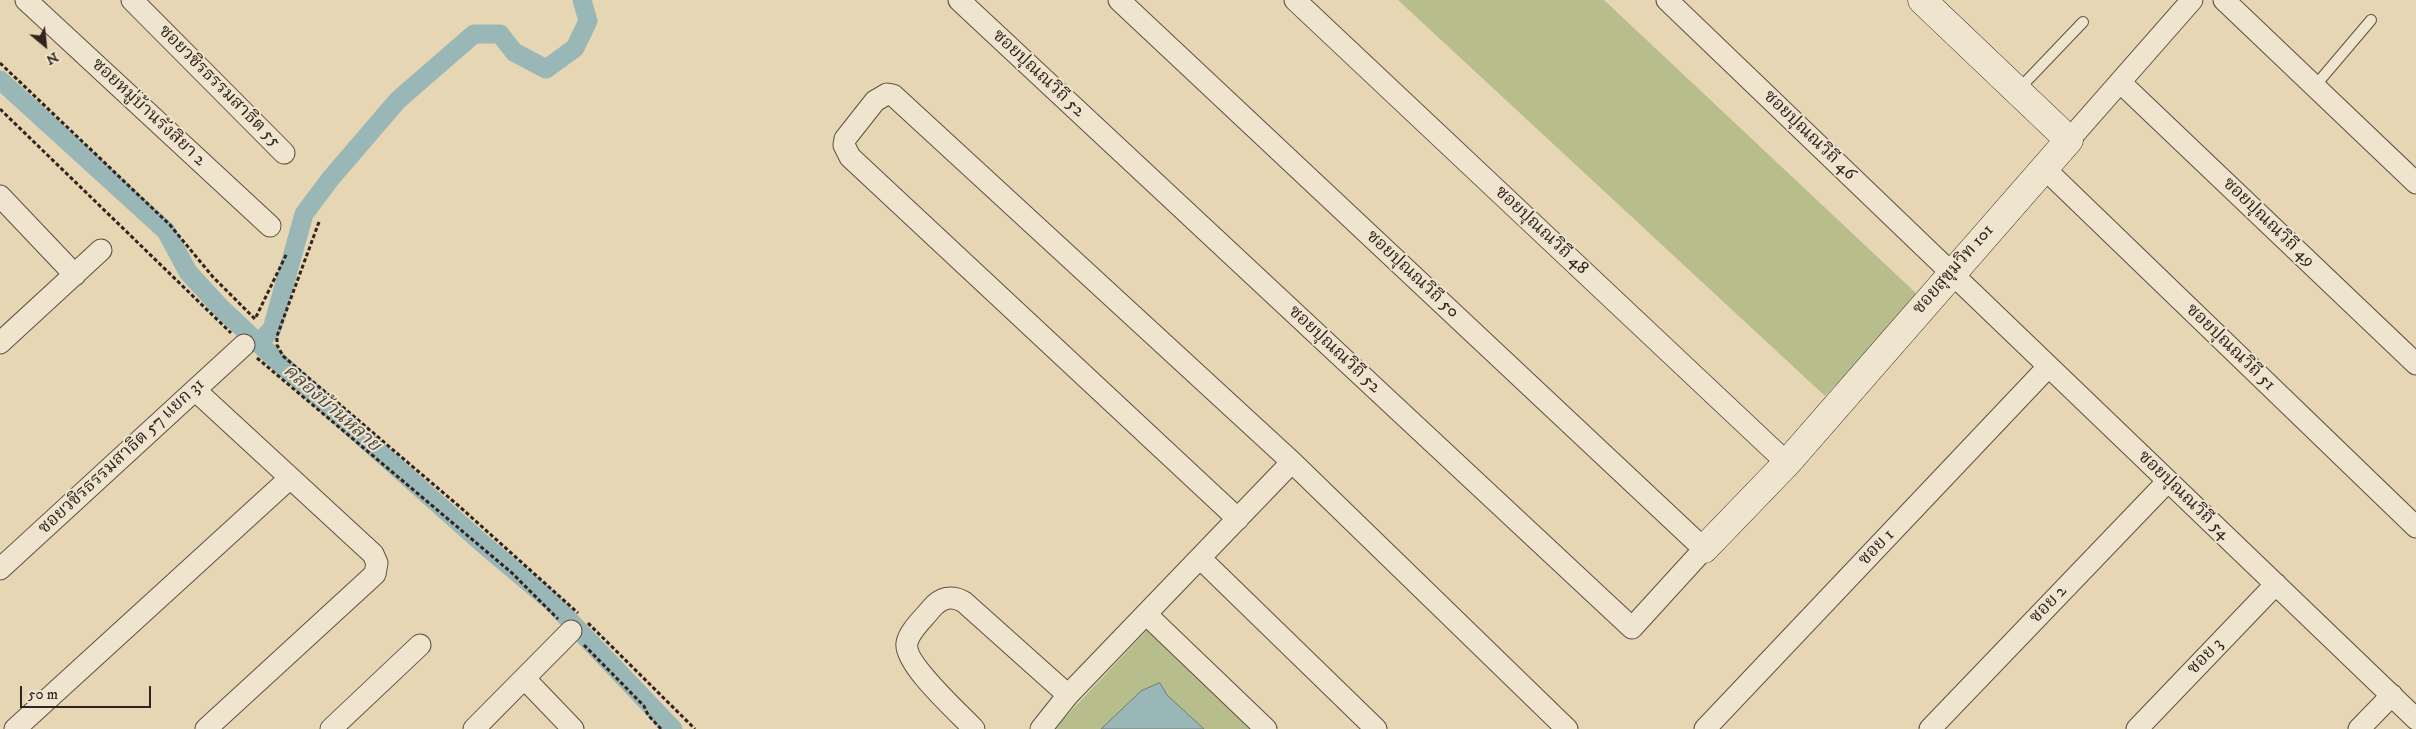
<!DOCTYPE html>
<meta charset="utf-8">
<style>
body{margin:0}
#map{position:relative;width:2416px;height:729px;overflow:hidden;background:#e6d6b4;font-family:"IM FELL DW Pica",serif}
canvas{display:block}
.north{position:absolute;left:20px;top:20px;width:50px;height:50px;-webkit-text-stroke:4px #efe4ce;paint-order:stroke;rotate:152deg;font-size:14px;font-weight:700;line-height:20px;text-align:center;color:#31231e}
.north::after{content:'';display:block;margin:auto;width:18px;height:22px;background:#31231e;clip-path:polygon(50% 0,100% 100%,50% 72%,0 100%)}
.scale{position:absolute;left:20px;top:686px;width:131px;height:22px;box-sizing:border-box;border:2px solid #31231e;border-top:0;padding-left:6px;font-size:15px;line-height:18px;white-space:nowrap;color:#31231e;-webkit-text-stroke:4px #efe4ce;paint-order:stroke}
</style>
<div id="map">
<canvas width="2416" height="729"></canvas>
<div class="north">N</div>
<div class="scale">50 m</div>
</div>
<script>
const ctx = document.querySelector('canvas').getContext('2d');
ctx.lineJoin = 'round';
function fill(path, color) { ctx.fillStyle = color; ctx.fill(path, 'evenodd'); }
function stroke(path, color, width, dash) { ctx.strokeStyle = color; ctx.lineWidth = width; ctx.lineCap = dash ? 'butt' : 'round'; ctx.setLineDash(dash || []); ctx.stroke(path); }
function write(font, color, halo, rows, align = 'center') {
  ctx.font = font + ' "IM FELL DW Pica","Noto Serif Thai",serif'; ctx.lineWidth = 4; ctx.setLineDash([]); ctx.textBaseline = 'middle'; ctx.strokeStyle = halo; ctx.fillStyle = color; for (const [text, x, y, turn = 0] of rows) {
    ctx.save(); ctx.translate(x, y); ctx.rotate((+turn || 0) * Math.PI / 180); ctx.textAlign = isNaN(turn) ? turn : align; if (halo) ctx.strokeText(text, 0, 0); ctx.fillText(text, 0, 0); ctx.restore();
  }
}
const green = new Path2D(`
 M1398 0H1604L1919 296 1825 396Z
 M1147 630 1251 729H1054Z`);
const water = new Path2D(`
 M1160 683 1167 695 1204 729H1101L1141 691Z`);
const canal = new Path2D(`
 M0 80 166 231 188 272 220 307 287 370 483 544 552 602 673 729
 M259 343 272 329 304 214 331 178 398 100 474 34H500L514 52 546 69 575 48 588 21 582 0`);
const path = new Path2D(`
 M0 63 170 225 213 277 255 319 287 253
 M0 109 231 333
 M319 222 277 336V345L283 356 460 507 578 613
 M257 358 512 573 558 619
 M588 623 695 729
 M584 645 644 706 648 715 661 729`);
const lane = new Path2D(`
 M2315 86 2371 20
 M2018 90 2083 22`);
const street = new Path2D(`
 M26 0 270 226
 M132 0 284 153
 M959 0 1632 628 1704 549 1119 0
 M1295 0 1787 463
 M1667 0 2416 719
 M2224 0 2416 183
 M2121 83 2416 364
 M2069 140 2192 0
 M2044 168 2416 527
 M0 196 75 275
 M0 343 101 250
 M195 390 373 554 377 563 375 574 206 729
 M1238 519 850 157 844 145 845 139 875 101 887 94 893 95 1292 462 1567 729
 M1200 558 1376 729
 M0 569 244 345
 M1147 615 1266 729
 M525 679 573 729
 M15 729 290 478
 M331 729 420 645
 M474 729 571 631
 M974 729C959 713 903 663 907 643 909 631 924 618 931 609 941 597 952 595 964 602L1068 695
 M1041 729 1068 695 1292 462
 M1705 729 2048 367
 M1930 729 2168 481
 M2137 729 2276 584
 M2359 729 2392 695`);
const secondary = new Path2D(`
 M1704 549 1787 463 2069 140 1922 0`);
const streetNames = [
 ["ซอยปุณณวิถี 52",1038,74,43],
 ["ซอยวชิรธรรมสาธิต 55",219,87,45],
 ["ซอยหมู่บ้านรังสิยา 2",148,113,43],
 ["ซอยปุณณวิถี 46",1809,136,44],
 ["ซอยปุณณวิถี 49",2268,223,44],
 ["ซอยปุณณวิถี 48",1541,231,43],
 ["ซอยสุขุมวิท 101",1954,270,-49],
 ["ซอยปุณณวิถี 50",1412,275,43],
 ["ซอยปุณณวิถี 51",2230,348,44],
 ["ซอยปุณณวิถี 52",1334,350,43],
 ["ซอยวชิรธรรมสาธิต 57 แยก 31",122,457,-43],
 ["ซอยปุณณวิถี 54",2183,496,44],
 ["ซอย 1",1877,548,-46],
 ["ซอย 2",2049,605,-46],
 ["ซอย 3",2206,657,-46]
];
const waterNames = [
 ["คลองบ้านหลาย",331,409,41]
];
fill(green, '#b7bd8b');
fill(water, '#99b7b6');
stroke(water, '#6f7c79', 1);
stroke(canal, '#99b7b6', 19);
stroke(lane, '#5e5044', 12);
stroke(street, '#5e5044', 23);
stroke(secondary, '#31231e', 29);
stroke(path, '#31231e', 3, [4, 2.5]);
stroke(lane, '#efe4ce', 10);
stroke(street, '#efe4ce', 21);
stroke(secondary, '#efe4ce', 28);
write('18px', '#31231e', '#efe4ce', streetNames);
write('italic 19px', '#4b4844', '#efe4ce', waterNames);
</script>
